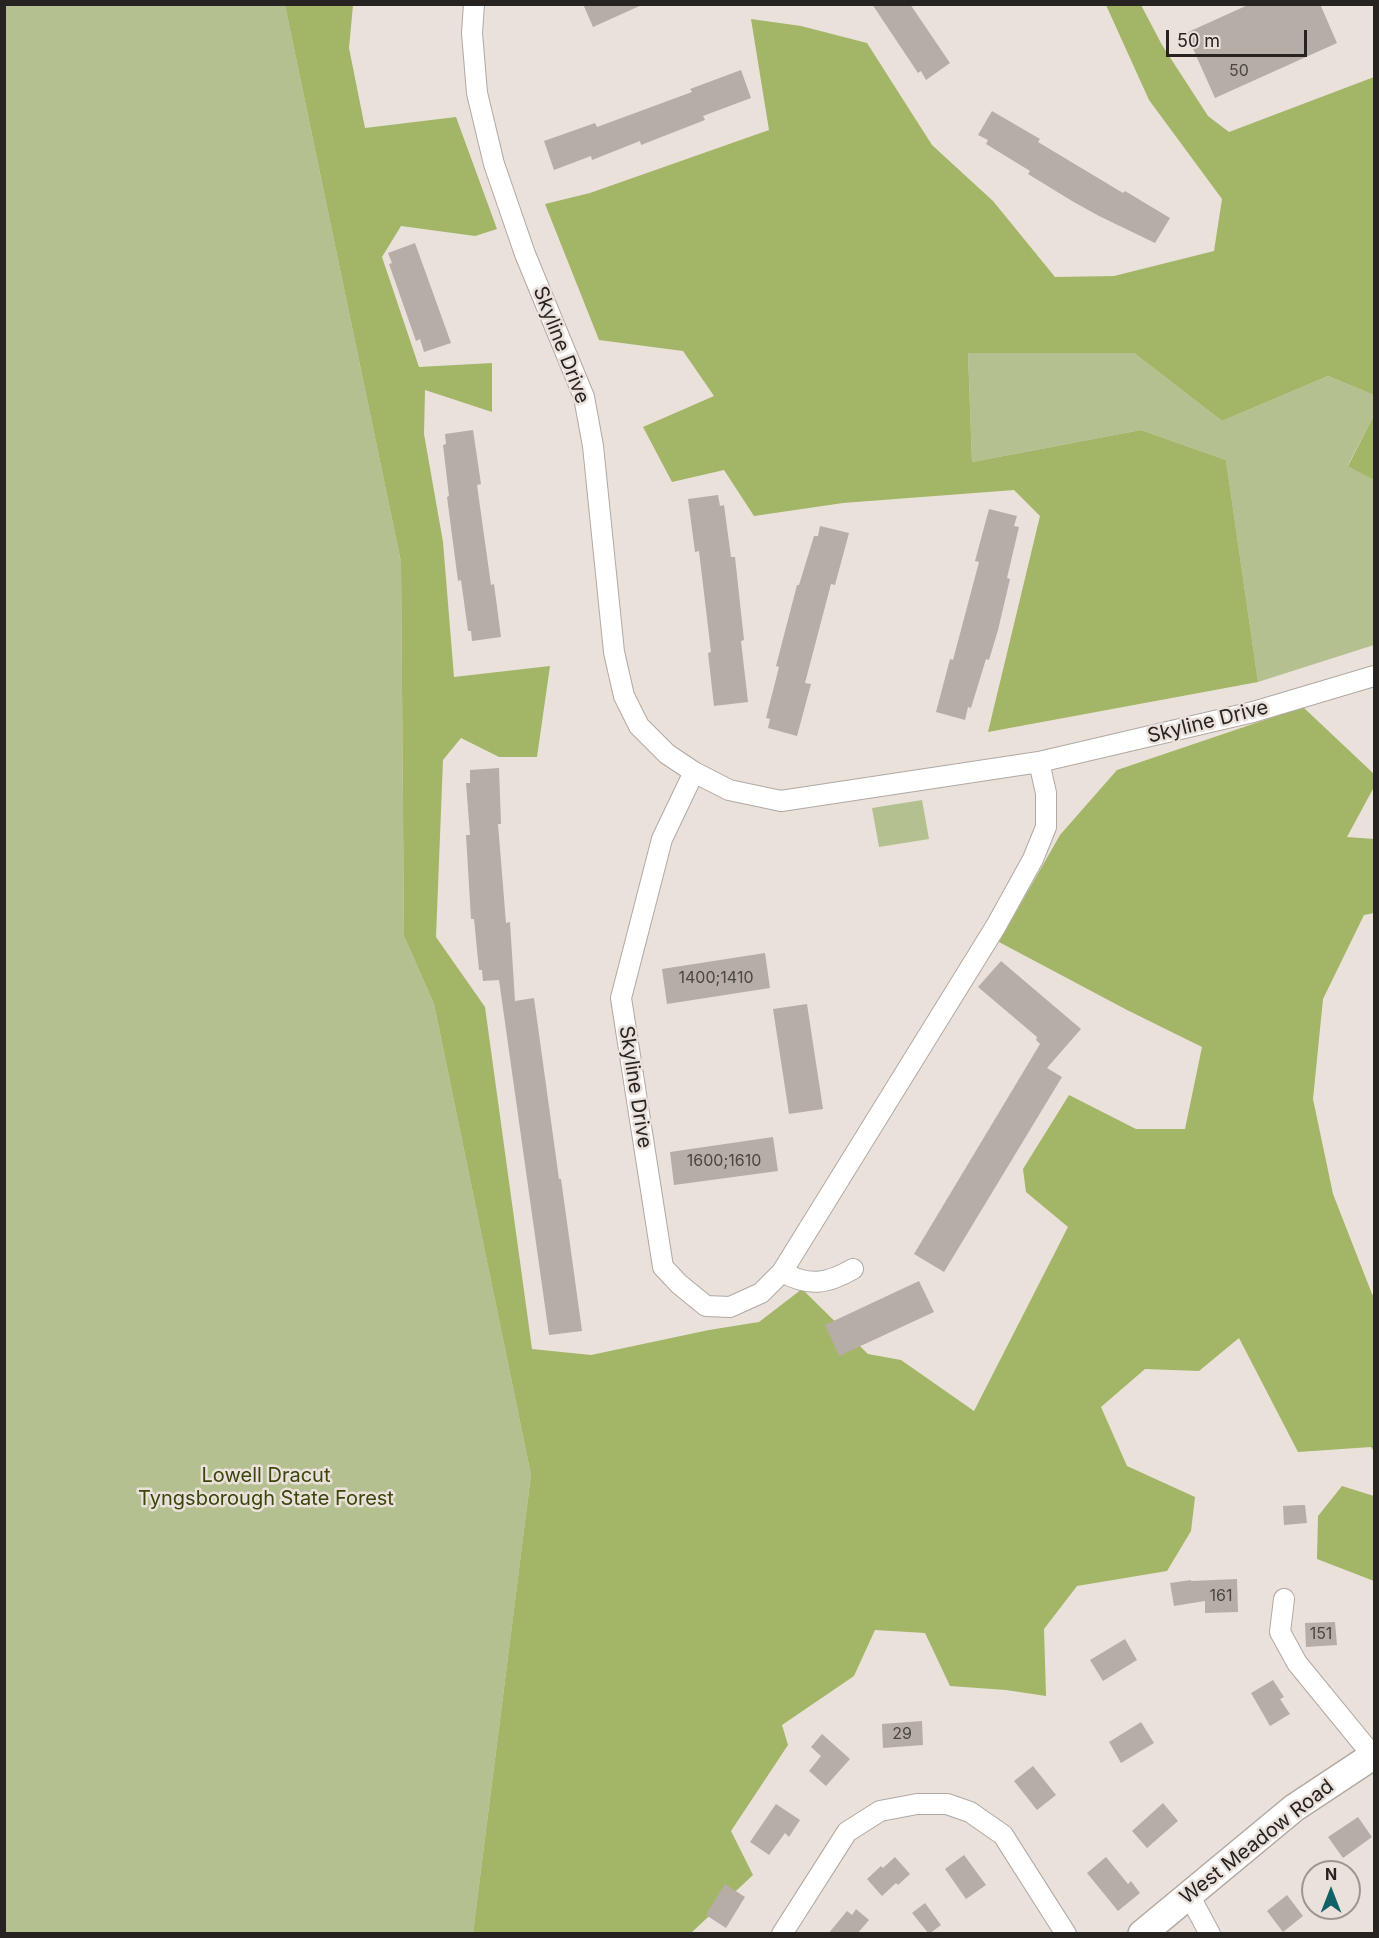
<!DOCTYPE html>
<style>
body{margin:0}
#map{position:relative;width:1379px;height:1938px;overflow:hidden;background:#ebe1db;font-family:Inter,sans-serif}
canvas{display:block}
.frame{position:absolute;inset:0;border:6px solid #262320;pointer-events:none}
.north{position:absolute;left:1301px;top:1860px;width:60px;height:60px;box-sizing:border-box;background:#ebe1db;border:2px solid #9c9590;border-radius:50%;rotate:0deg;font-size:16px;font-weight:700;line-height:24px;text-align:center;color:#262320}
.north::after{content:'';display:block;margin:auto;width:21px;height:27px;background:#116266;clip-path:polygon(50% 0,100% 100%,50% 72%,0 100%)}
.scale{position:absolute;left:1166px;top:30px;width:141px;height:27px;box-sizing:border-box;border:3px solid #262320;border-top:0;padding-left:8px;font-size:18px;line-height:21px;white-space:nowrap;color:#262320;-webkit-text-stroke:4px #ebe1db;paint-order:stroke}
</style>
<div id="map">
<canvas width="1379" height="1938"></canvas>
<div class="frame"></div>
<div class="north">N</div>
<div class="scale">50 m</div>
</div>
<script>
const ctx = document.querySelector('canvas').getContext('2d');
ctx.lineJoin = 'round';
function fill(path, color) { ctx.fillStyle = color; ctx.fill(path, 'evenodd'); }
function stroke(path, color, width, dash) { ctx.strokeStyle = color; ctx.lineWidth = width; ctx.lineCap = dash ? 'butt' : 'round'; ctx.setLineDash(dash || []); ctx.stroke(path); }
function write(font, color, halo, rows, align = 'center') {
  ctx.font = font + ' Inter,sans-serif'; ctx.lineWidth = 5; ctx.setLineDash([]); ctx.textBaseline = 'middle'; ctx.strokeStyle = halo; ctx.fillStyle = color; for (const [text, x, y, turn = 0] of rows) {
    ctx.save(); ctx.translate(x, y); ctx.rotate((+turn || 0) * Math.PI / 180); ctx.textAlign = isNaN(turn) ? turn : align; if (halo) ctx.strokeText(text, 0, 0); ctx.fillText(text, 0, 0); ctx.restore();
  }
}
const green = new Path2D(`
 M5 5H285L401 562 404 936 434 1004 531 1475 473 1933 5 1934Z
 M968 353H1134L1222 421 1328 376 1374 395V415L1348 465 1374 480V645L1258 682 1226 460 1141 430 972 462Z
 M922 800 929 839 879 847 872 808Z`);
const forest = new Path2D(`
 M285 5H353L349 48 365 128 456 117 497 229 475 236 401 226 382 257 419 367 492 363V412L425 390 424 434 443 542 454 677 550 666 537 757H499L461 738 443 760 436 937 485 1007 532 1349 591 1355 709 1330 759 1322 802 1289 868 1354 901 1360 974 1411 1068 1227 1026 1192 1023 1169 1069 1095 1136 1129H1185L1202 1047 1127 1010 999 942 1060 835 1117 770 1303 707 1374 774V787L1347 837 1374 839V913L1364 915 1323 999 1313 1099 1333 1194 1372 1294 1374 1296V1451L1371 1447 1298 1452 1239 1338 1199 1371 1145 1369 1101 1407 1127 1466 1195 1497 1191 1531 1167 1571 1077 1586 1044 1629 1046 1696 1006 1690 950 1686 925 1633 875 1630 854 1676 782 1725 788 1745 731 1831 753 1875 691 1933H473L531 1475 434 1004 404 936 401 562Z
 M1106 5H1141L1162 45 1208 116 1229 132 1374 77V395L1328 376 1222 421 1134 353H968L972 462 1141 430 1226 460 1258 682 988 732 1040 516 1014 490 843 503 754 516 724 470 672 482 643 427 714 396 683 351 599 340 545 204 590 193 769 130 751 19 801 26 867 43 932 145 993 201 1055 277 1114 276 1214 251 1222 199 1149 100Z
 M1374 415V480L1348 466Z
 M1342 1486 1374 1496V1581L1317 1559 1318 1516Z`);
const building = new Path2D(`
 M583 4H644L593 27Z
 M872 4H910L950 63 926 80 921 71 918 73Z
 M1250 4H1320L1337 43 1215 98 1186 33Z
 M741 70 751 98 703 116 705 120 641 145 640 141 592 160 591 156 554 170 544 141 595 123 597 127 692 92 690 89Z
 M992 111 1040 139 1038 142 1123 193 1125 191 1170 218 1155 243 1099 216 1072 201 1028 174 1030 171 986 144 988 140 978 135Z
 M415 243 451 343 424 352 420 339 416 341 389 264 392 263 388 253Z
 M473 430 481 484 477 485 491 585 494 584 501 637 472 641 471 631H468L461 580 458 581 447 497 449 496 443 445 446 444 445 434Z
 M718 495 720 506 724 505 731 557H735L744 640 741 641 748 702 714 706 708 653 711 652 699 551 695 552 688 499Z
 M989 509 1017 516 1014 526 1019 527 1007 578 1010 579 998 630 989 660 986 659 971 708 968 707 965 720 936 712 950 659 953 660 979 562 975 561Z
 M820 526 849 533 835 585 831 584 805 683 811 684 797 736 768 728 770 719 766 718 779 667 776 666 797 585H799L814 536H818Z
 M499 768 501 824H498L506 923 510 922 515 1001 534 998 559 1179H561L582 1331 549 1335 499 980 483 981 482 970H479L474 919H471L466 835H470L466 783H470V770Z
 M765 953 770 988 667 1004 662 969Z
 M1001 961 1081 1029 1047 1068 1062 1077 944 1272 914 1254 1040 1044 1036 1040 1037 1037 978 987Z
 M807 1004 823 1109 789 1114 773 1009Z
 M773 1137 778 1171 674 1185 670 1152Z
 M919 1281 934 1312 839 1356 825 1325Z
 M1300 1505H1305L1307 1523 1284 1525 1283 1506Z
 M1237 1579 1238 1612 1205 1613V1601L1174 1606 1170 1583 1191 1580V1581Z
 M1335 1622 1337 1645 1306 1647 1305 1623Z
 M1125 1639 1137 1660 1103 1681 1090 1660Z
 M1273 1680 1284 1697 1280 1699 1290 1714 1270 1726 1251 1693Z
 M922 1721 923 1745 883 1748 882 1724Z
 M1141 1722 1154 1743 1121 1763 1109 1742Z
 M822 1734 850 1759 826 1786 809 1771 821 1756 811 1747Z
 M1033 1766 1056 1795 1037 1810 1014 1781Z
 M1163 1803 1178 1821 1147 1848 1132 1831Z
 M776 1804 800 1820 789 1837 785 1833 769 1855 750 1842Z
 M1358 1817 1372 1837 1343 1858 1328 1837Z
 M964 1855 986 1885 966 1899 945 1869Z
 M895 1857 910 1874 898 1885 896 1883 882 1896 867 1879 881 1866 883 1868Z
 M1106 1857 1128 1884 1131 1881 1140 1893 1118 1911 1087 1873Z
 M725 1884 745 1897 726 1928 706 1915Z
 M1287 1895 1303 1916 1283 1932 1267 1911Z
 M925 1903 941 1925 929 1934 912 1913Z
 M856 1909 869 1920 857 1934H828L847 1911 852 1915Z`);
const street = new Path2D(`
 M474 4 472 33 477 93 494 164 525 254 584 397 593 446 614 652 624 696 639 726 667 754 694 772 729 790 781 801 1039 762 1253 712 1374 676
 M694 772 662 839 621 998 663 1267 679 1284 706 1306 730 1307 761 1293 782 1272C809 1287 827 1284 853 1269
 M782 1272 996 926 1033 859 1046 827V793L1039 762
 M1284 1599 1280 1632 1297 1663 1373 1756
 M1189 1895 1210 1934
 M782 1934 847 1832 880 1811 917 1804H947L970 1812 1003 1835 1066 1934`);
const secondary = new Path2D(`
 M1142 1934 1294 1808 1374 1755`);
const numberNames = [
 ["50",1239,71],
 ["1400;1410",716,978],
 ["1600;1610",724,1161],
 ["161",1221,1596],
 ["151",1321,1634],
 ["29",902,1734]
];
const streetNames = [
 ["Skyline Drive",561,345,69],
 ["Skyline Drive",1208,722,-14],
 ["Skyline Drive",635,1087,81],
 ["West Meadow Road",1257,1842,-38]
];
const parkNames = [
 ["Lowell Dracut",266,1476],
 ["Tyngsborough State Forest",266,1499]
];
fill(green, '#b4c090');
fill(forest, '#a3b566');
fill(building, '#b6ada7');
stroke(street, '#b1a8a2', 22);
stroke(secondary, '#b1a8a2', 30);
stroke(street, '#fff', 20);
stroke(secondary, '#fff', 27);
write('16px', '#4a4642', null, numberNames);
write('20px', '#262320', '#ebe1db', streetNames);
write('20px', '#3a4508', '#ebe1db', parkNames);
</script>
